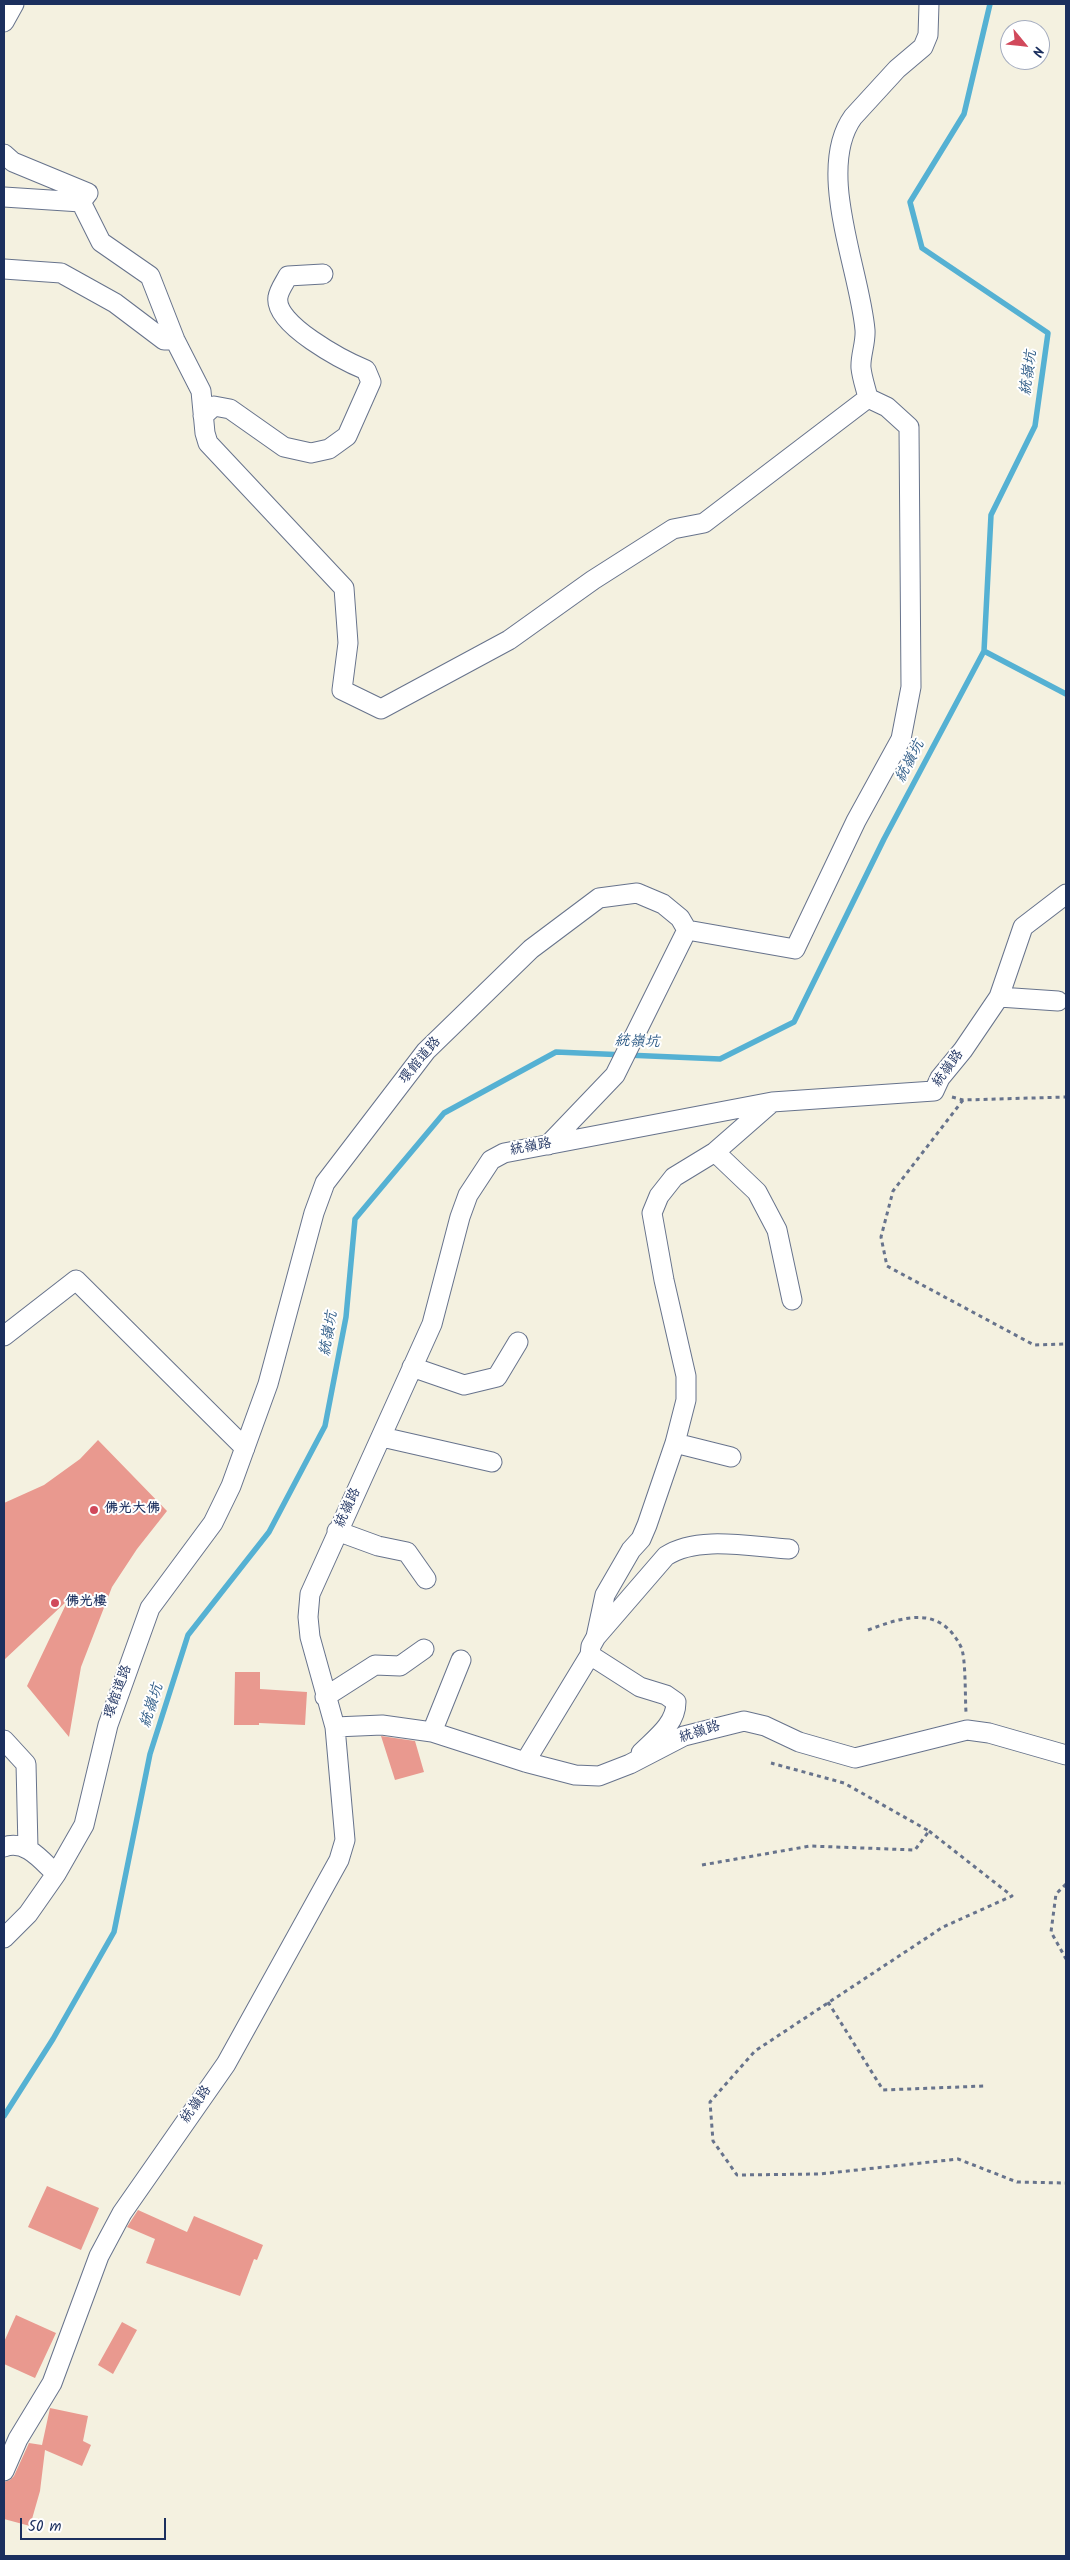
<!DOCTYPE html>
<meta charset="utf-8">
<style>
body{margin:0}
#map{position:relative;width:1070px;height:2560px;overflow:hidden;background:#f4f1e0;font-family:Kalam,sans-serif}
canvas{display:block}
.frame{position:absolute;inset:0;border:5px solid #1b2f5e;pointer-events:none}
.north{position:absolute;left:1000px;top:20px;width:50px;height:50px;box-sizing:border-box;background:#fff;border:1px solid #a4acbf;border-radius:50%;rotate:118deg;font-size:14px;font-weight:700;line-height:20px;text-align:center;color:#1b2f5e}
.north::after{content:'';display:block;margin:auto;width:18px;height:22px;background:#d1495b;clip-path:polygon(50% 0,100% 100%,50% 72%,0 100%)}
.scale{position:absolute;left:20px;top:2518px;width:146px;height:22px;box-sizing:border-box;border:2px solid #1b2f5e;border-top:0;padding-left:6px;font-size:15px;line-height:18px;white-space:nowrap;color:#1b2f5e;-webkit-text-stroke:4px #fff;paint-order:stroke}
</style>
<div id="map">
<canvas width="1070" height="2560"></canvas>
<div class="frame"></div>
<div class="north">N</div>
<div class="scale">50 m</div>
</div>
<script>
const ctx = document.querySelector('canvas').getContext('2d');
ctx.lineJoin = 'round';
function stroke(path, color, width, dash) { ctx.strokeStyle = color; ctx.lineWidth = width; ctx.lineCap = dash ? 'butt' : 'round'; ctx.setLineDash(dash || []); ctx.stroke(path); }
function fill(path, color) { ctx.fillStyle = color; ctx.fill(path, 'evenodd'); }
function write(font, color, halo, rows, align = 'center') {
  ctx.font = font + ' Kalam,"LXGW WenKai TC",sans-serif'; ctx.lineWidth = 4; ctx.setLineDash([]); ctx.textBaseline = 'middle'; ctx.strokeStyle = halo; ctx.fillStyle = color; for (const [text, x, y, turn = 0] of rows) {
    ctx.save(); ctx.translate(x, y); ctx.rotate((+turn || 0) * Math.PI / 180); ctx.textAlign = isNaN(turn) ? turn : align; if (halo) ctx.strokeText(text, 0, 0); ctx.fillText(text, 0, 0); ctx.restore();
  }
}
const stream = new Path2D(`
 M984 651 1066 694
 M4 2116 53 2039 114 1932 150 1754 188 1635 269 1532 325 1426 346 1317 355 1219 444 1113 556 1052 720 1059 794 1022 884 839 984 651 991 515 1035 426 1048 333 922 248 910 202 964 114 990 4`);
const building = new Path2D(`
 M98 1440 167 1511 137 1549 112 1587 81 1667 69 1737 27 1686 68 1600 4 1660V1503L44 1485 80 1459Z
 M235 1672H260V1689L307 1692 305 1725 259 1723V1725H234Z
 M381 1736 415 1741 424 1772 395 1780Z
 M47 2186 99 2208 81 2250 28 2227Z
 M138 2210 187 2232 194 2216 263 2245 257 2260 254 2259 240 2296 146 2263 155 2239 127 2227Z
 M16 2315 56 2333 35 2378 4 2364V2342Z
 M122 2322 137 2330 113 2374 98 2365Z
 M50 2408 88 2416 83 2441 91 2445 82 2466 45 2450 40 2491 30 2526 4 2519V2482L10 2480 14 2476 29 2443 42 2445Z`);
const path = new Path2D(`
 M952 1097 963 1100 1066 1097
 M963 1100 893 1191 881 1237 887 1266 1034 1345 1066 1344
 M868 1630C903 1617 940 1604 961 1647 966 1657 965 1699 966 1712
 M929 1831 1012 1896 943 1927 755 2051 710 2102 713 2141 737 2175 820 2174 958 2159 1017 2182 1066 2183
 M702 1865 810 1846 915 1850 929 1831 844 1783 771 1763
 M1066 1884 1056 1894 1051 1932 1066 1959
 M828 2002 883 2090 984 2086`);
const minor = new Path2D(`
 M4 22 14 4
 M4 154 13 162 88 193 81 202
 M4 197 81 202 101 242 150 276 175 340 201 391 205 433 208 443 344 588 348 643 342 690 381 709 509 640 593 580 673 529 704 523 868 398 887 407 909 427 911 687 901 739 856 821 795 949 687 930
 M4 269 61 273 115 303 164 340H175
 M868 398C866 389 862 378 861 368 860 356 866 343 865 330 860 270 815 170 853 117L897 69 923 47 928 35 929 4
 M203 416 214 406 230 409 284 447 311 453 329 449 347 436 371 382 366 370C344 361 273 324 278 297 279 290 285 282 288 276L323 274
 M999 997 1058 1001
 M715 1152 757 1192 777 1230 792 1300
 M4 1336 76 1280 245 1448
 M412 1367 464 1385 497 1377 518 1342
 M382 1437 492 1462
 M675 1443 731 1457
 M337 1531 378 1546 407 1552 426 1579
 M596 1637 605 1595 631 1550 641 1539 647 1525 675 1443 686 1400V1376L664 1280 652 1213 659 1196 674 1177 715 1152 771 1103
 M325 1697 375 1665 400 1666 424 1649
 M335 1727 382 1725 432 1732 525 1762 575 1775 599 1776 630 1764 684 1736 744 1721 765 1726 799 1742 855 1758 967 1730 989 1733 1066 1755
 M432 1732 461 1660
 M4 1740 26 1764 28 1848
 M641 1753C656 1738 676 1724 676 1702L666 1695 640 1687 590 1655 591 1646 596 1637 666 1556C698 1535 752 1547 789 1549
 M525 1762 590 1655
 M4 1847C26 1839 42 1861 56 1874
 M4 1938 28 1914 56 1874 84 1825 108 1725 150 1608 213 1523 231 1486 268 1384 314 1213 325 1183 426 1051 531 949 599 898 637 893 663 904 680 918 687 930 615 1075 548 1145
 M4 2471 18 2439 52 2383 99 2256 122 2213 226 2064 339 1860 345 1840 335 1727 310 1637 308 1617 310 1594 432 1324 460 1217 468 1195 491 1160 504 1153 772 1102 934 1091 940 1078 963 1050 999 997 1023 927 1066 894`);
const markers = [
 [94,1510,5,"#d1495b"],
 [55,1603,5,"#d1495b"]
];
const streetNames = [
 ["環館道路",421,1061,-50],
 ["統嶺路",949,1069,-54],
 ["統嶺路",531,1148,-10],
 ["統嶺路",349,1508,-65],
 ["環館道路",119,1692,-70],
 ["統嶺路",700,1733,-18],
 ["統嶺路",197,2105,-55]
];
const poiNames = [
 ["佛光大佛",104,1510],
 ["佛光樓",65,1603]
];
const waterNames = [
 ["統嶺坑",1030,373,-82],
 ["統嶺坑",911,762,-62],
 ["統嶺坑",637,1043,2],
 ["統嶺坑",330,1334,-80],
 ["統嶺坑",153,1706,-72]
];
stroke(stream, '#55b1d3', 5.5);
fill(building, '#e9998f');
stroke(minor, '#67738c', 21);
stroke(path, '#67738c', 3, [4, 4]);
stroke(minor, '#fff', 19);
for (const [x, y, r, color] of markers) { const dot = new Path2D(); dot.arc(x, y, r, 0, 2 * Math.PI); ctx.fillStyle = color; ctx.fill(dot); stroke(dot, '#fff', 2); }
write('14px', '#1b2f5e', '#fff', streetNames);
write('bold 14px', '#1b2f5e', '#fff', poiNames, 'left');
write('italic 15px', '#2f5c87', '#fff', waterNames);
</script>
